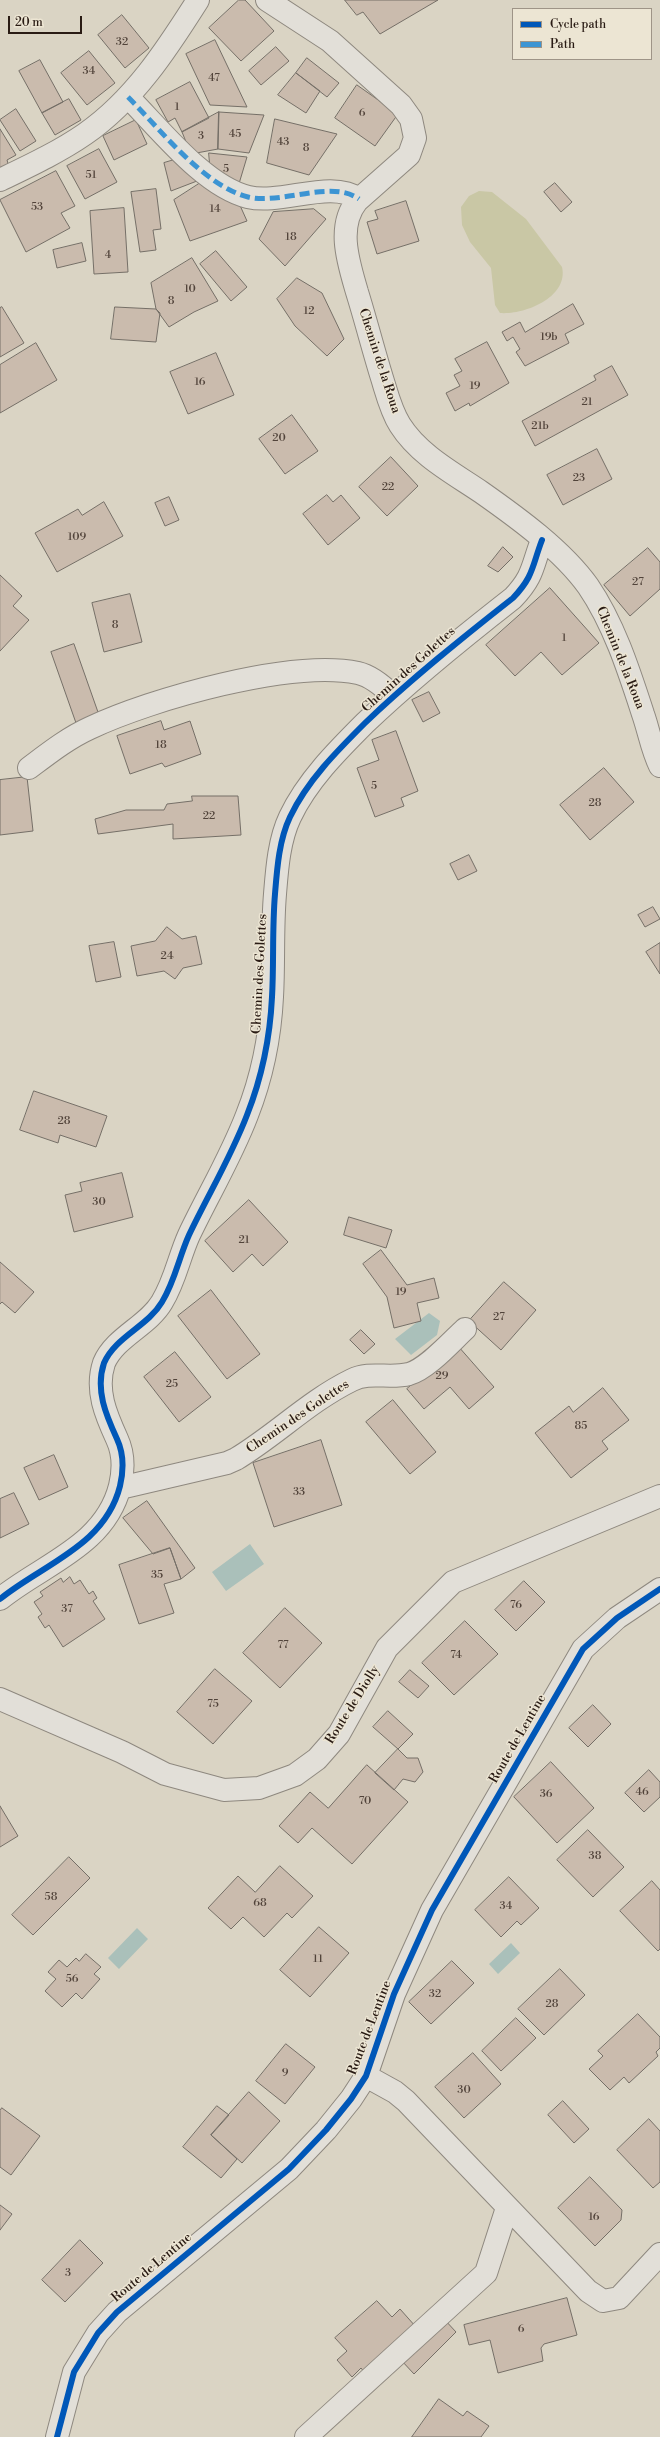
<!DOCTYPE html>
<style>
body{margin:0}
#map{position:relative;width:660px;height:2437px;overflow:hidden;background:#dad4c4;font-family:"Libre Bodoni",serif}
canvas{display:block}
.legend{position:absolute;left:512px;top:8px;width:140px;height:52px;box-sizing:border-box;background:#ece5d3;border:1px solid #9e9487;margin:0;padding:5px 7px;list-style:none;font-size:12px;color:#291b14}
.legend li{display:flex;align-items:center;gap:8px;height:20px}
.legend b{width:20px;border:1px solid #9e9487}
.scale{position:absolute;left:8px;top:16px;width:74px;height:18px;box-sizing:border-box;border:2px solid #291b14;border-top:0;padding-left:5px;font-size:12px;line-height:14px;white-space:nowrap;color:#291b14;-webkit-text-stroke:3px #ece5d3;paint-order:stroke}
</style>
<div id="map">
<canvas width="660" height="2437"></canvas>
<ul class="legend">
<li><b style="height:5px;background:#0057b8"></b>Cycle path</li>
<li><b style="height:5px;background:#3c94d3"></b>Path</li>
</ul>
<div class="scale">20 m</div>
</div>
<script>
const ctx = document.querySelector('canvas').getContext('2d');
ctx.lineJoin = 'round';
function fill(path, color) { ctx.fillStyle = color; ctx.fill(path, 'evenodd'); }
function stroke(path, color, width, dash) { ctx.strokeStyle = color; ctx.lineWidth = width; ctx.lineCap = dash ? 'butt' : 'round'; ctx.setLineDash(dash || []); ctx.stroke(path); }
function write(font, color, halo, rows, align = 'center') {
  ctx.font = font + ' "Libre Bodoni",serif'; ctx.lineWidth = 3; ctx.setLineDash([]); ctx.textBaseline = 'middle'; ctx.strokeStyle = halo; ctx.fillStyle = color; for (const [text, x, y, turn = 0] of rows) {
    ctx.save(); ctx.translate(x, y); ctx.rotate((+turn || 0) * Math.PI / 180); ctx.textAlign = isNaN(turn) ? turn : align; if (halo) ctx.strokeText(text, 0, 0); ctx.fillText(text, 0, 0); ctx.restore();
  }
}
const green = new Path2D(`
 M479 191 492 192 526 219 562 267C569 297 525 315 500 313L495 305 491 268 470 242 462 225 461 207 469 196Z`);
const water = new Path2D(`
 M429 1313 440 1321 437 1335 411 1355 395 1339Z
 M250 1544 264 1564 226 1591 212 1572Z
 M137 1928 148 1939 119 1969 108 1958Z
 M511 1943 520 1953 498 1974 489 1964Z`);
const building = new Path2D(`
 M239 0H245L274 31 241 61 209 28Z
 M345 0H438L380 34 363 12 357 15Z
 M122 15 149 48 125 68 98 35Z
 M215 40 247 107 210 105 186 54Z
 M276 47 289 61 261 85 249 71Z
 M89 51 115 83 87 105 61 73Z
 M307 58 339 83 327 97 296 73Z
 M40 60 63 102 42 113 19 71Z
 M296 73 320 91 306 113 278 95Z
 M190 82 209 118 182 132 175 118 168 122 156 100Z
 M357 85 398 114 375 146 335 118Z
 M69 99 81 120 55 135 42 113Z
 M16 109 36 141 20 151 0 120Z
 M219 112 218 149 191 154 182 132Z
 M219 112 264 115 249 153 218 149Z
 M275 119 337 134 309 175 267 163Z
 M136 120 147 144 114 160 103 136Z
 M0 129 16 155 7 160 9 167 0 171Z
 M99 149 117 182 85 199 67 166Z
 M209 153 247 157 238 187 211 176Z
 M184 157 192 167 197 181 171 191 164 163Z
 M56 171 75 206 61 213 70 228 26 252 0 200Z
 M205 180 238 201 247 221 190 241 174 200Z
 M555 183 572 202 561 212 544 192Z
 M156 189 161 229 153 230 156 250 140 252 131 192Z
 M406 201 419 241 377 254 367 222 378 219 375 211Z
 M124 208 128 272 94 274 90 211Z
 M314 209 326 219 285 266 259 239 273 212Z
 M82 243 86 261 57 268 53 250Z
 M216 251 247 287 231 301 200 264Z
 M192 258 218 301 194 312 169 327 156 309 151 283Z
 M297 278 322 293 344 339 327 356 295 326 277 299Z
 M573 304 584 324 565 334 569 343 525 366 516 352 520 349 513 337 507 341 502 332 520 322 525 332Z
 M2 307 24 343 0 357V308Z
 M115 307 156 309 160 313 156 342 111 339Z
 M487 342 509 383 470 406 469 403 455 411 446 393 460 386 454 375 462 371 455 359Z
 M36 343 57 380 0 413V365Z
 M216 353 234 395 188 414 170 372Z
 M612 366 628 395 535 446 522 421 596 380 594 376Z
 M292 415 318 451 285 474 259 439Z
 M597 449 612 479 563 505 547 475Z
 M391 457 418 486 387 516 359 487Z
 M327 495 333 502 341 495 360 518 328 545 303 514Z
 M169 497 179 520 165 526 155 503Z
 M104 502 123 536 57 572 35 533 78 509 82 515Z
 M503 547 513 557 498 572 488 566Z
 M648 548 660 562V589L630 616 604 585Z
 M0 575 22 596 13 606 29 620 0 651Z
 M550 588 599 643 562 675 541 652 515 676 486 645Z
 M130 594 142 642 104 652 92 603Z
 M74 644 99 715 76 723 51 652Z
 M429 692 440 713 423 722 412 700Z
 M161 721 164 730 190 721 201 754 165 767 162 763 130 774 117 736Z
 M396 731 418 791 401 798 404 806 375 817 357 768 379 760 372 740Z
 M604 768 634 802 590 840 560 805Z
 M27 777 33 831 0 835V780Z
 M192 796H238L241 835 173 839V824L98 834 95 819 126 810H164L167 804 192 801Z
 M469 855 477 871 458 880 450 864Z
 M653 907 660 919 645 927 638 915Z
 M167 927 182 939 196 936 202 964 183 968 175 979 164 971 137 976 131 946 155 941Z
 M114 942 121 977 96 982 89 946Z
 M660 943V974L646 952Z
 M34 1091 107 1116 96 1147 60 1135 58 1143 20 1130Z
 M122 1173 133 1217 74 1232 65 1195 82 1191 80 1183Z
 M249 1200 288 1242 263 1266 252 1254 233 1272 205 1241Z
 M349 1217 392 1230 386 1248 344 1235Z
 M381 1250 407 1285 434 1278 439 1298 417 1303 421 1321 394 1328 387 1297 363 1264Z
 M0 1262 34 1292 15 1313 2 1302 0 1304Z
 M504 1282 536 1310 501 1350 469 1321Z
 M211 1290 260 1354 227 1379 178 1316Z
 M361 1330 375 1344 364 1354 350 1340Z
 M458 1346 494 1387 469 1409 450 1387 424 1409 407 1389Z
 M175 1352 211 1397 179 1422 144 1377Z
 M603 1388 629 1420 602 1441 608 1449 571 1478 535 1433 569 1406 573 1412Z
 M393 1400 436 1452 410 1474 366 1422Z
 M321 1440 342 1505 274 1527 253 1463Z
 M54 1455 68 1487 39 1500 24 1468Z
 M14 1493 29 1524 0 1538V1499Z
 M147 1501 195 1568 181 1579 170 1548 153 1554 123 1518Z
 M170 1548 181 1579 164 1584 174 1613 139 1624 119 1565Z
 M70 1577 74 1584 80 1580 89 1594 93 1591 97 1598 93 1601 105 1619 63 1647 49 1625 45 1628 38 1617 42 1614 34 1602 43 1596 40 1592 61 1578 63 1582Z
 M524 1581 545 1602 516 1631 495 1610Z
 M285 1608 322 1643 280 1688 243 1653Z
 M465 1621 498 1654 454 1695 422 1663Z
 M215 1669 252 1701 213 1744 177 1712Z
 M410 1670 429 1686 418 1698 399 1682Z
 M593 1705 611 1724 588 1747 569 1728Z
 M388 1711 413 1734 398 1749 373 1727Z
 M398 1749 407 1758H418L423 1772 415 1782 403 1779 394 1790 375 1773Z
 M551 1762 594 1808 557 1843 514 1797Z
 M367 1765 408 1802 352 1864 312 1828 298 1843 279 1826 310 1792 328 1808Z
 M649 1770 660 1782V1797L644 1812 625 1793Z
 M0 1806 18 1836 0 1847Z
 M588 1830 624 1867 593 1897 557 1860Z
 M69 1857 90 1878 33 1935 12 1915Z
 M280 1866 313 1896 292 1918 287 1913 264 1937 243 1917 231 1929 208 1908 238 1876 255 1892Z
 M509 1877 539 1908 521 1925 517 1921 501 1937 475 1910Z
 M652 1881 660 1890V1949L658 1951 620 1911Z
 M319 1927 349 1953 310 1997 280 1970Z
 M86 1954 101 1967 94 1974 100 1979 82 1999 76 1993 62 2007 45 1991 56 1979 48 1972 59 1960 67 1967 76 1958 79 1961Z
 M452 1961 474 1983 431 2024 409 2002Z
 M560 1969 585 1995 544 2035 518 2009Z
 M638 2014 660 2037V2048L656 2052 658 2056 629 2083 624 2077 610 2090 589 2069 603 2056 598 2051Z
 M516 2018 536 2038 501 2071 482 2051Z
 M286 2044 315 2067 285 2104 256 2081Z
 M473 2053 501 2084 464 2118 435 2087Z
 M249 2092 280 2121 242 2163 211 2135Z
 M563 2101 589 2129 574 2143 548 2115Z
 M217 2106 229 2115 211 2135 237 2159 221 2178 183 2147Z
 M2 2108 40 2136 11 2175 0 2167V2111Z
 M649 2119 660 2131V2182L653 2188 617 2150Z
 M590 2177 622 2210 621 2220 595 2246 558 2208Z
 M0 2205 12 2214 0 2230Z
 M80 2240 103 2263 65 2302 42 2280Z
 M567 2298 577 2335 544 2344 541 2348 543 2361 498 2373 490 2340 469 2345 464 2325Z
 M377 2301 392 2317 400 2309 416 2327 365 2373 361 2368 352 2377 337 2360 347 2351 335 2338Z
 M444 2319 456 2332 414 2374 401 2360Z
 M439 2399 463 2416 467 2411 489 2426 481 2437H412Z`);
const minor = new Path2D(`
 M267 0 330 41 401 105 411 119 415 138 409 155 357 201C336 227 349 264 357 292 366 321 373 349 382 378 387 394 391 411 400 425 419 455 453 473 481 492 518 518 562 550 588 586 614 624 629 671 643 714 649 731 652 750 660 766
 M128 97C160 129 204 186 248 197 282 205 331 179 359 199
 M0 180C29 166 59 152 85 134 134 100 167 49 198 0
 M29 768C49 753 68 738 90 728 151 699 292 659 358 673 371 676 384 687 393 696
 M120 1488 227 1463 236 1459C276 1435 309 1401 352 1380 370 1371 389 1379 409 1374 427 1369 451 1342 465 1329
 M0 1599C43 1564 105 1546 120 1486 124 1469 124 1454 117 1439 106 1415 95 1390 104 1363 115 1337 148 1326 162 1302 175 1281 179 1257 189 1235 208 1195 231 1157 247 1115 262 1077 270 1038 272 997 274 963 272 929 275 894 277 869 279 840 290 817 307 781 337 751 365 723 412 678 462 638 513 598 534 576 532 566 542 540
 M0 1699 122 1752 165 1774 224 1790 259 1788 295 1775 317 1759 339 1734 387 1648 453 1582 660 1496
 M366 2076 395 2092 406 2101 588 2291 603 2301 619 2298 660 2254
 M57 2437 74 2372 98 2333 117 2312 289 2169 326 2130 351 2099 366 2076 394 1994 432 1910 583 1649 617 1618 660 1589
 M306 2437 486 2273 507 2208`);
const quiet = new Path2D(`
 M128 97C160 129 204 186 248 197 282 205 331 179 359 199`);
const cycleway = new Path2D(`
 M0 1599C43 1564 105 1546 120 1486 124 1469 124 1454 117 1439 106 1415 95 1390 104 1363 115 1337 148 1326 162 1302 175 1281 179 1257 189 1235 208 1195 231 1157 247 1115 262 1077 270 1038 272 997 274 963 272 929 275 894 277 869 279 840 290 817 307 781 337 751 365 723 412 678 462 638 513 598 534 576 532 566 542 540
 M57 2437 74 2372 98 2333 117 2312 289 2169 326 2130 351 2099 366 2076 394 1994 432 1910 583 1649 617 1618 660 1589`);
const numberNames = [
 ["32",122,42],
 ["34",89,71],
 ["47",214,78],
 ["1",177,107],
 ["6",362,113],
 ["45",235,134],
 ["3",201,136],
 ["43",283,142],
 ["8",306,148],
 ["5",226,169],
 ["51",91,175],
 ["53",37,207],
 ["14",215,209],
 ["18",291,237],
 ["4",108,255],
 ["10",190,289],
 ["8",171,301],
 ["12",309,311],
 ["19b",549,337],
 ["16",200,382],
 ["19",475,386],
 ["21",587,402],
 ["21b",540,426],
 ["20",279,438],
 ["23",579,478],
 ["22",388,487],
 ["109",77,537],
 ["27",638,582],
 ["8",115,625],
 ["1",564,638],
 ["18",161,745],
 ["5",374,786],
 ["28",595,803],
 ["22",209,816],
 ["24",167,956],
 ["28",64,1121],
 ["30",99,1202],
 ["21",244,1240],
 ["19",401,1292],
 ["27",499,1317],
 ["29",442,1376],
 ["25",172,1384],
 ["85",581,1426],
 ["33",299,1492],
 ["35",157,1575],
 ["76",516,1605],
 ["37",67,1609],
 ["77",283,1645],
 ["74",456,1655],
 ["75",213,1704],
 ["46",642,1792],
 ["36",546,1794],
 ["70",365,1801],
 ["38",595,1856],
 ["58",51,1897],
 ["68",260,1903],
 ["34",506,1906],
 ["11",318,1959],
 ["56",72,1979],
 ["32",435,1994],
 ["28",552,2004],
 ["9",285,2073],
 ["30",464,2090],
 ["16",594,2217],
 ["3",68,2273],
 ["6",521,2329]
];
const streetNames = [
 ["Chemin de la Roua",379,361,72],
 ["Chemin de la Roua",620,658,68],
 ["Chemin des Golettes",409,670,-42],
 ["Chemin des Golettes",260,974,-87],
 ["Chemin des Golettes",298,1417,-34],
 ["Route de Diolly",353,1705,-58],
 ["Route de Lentine",518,1739,-60],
 ["Route de Lentine",370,2028,-69],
 ["Route de Lentine",152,2268,-40]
];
fill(green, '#c9c7a5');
fill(water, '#aac0ba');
fill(building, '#cabbad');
stroke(building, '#756f67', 1);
stroke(minor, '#8e887f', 24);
stroke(minor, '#e2dfd8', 22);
stroke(quiet, '#3c94d3', 5, [10, 5]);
stroke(cycleway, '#0057b8', 6);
write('11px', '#51433a', null, numberNames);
write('13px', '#291b14', '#ece5d3', streetNames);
</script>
